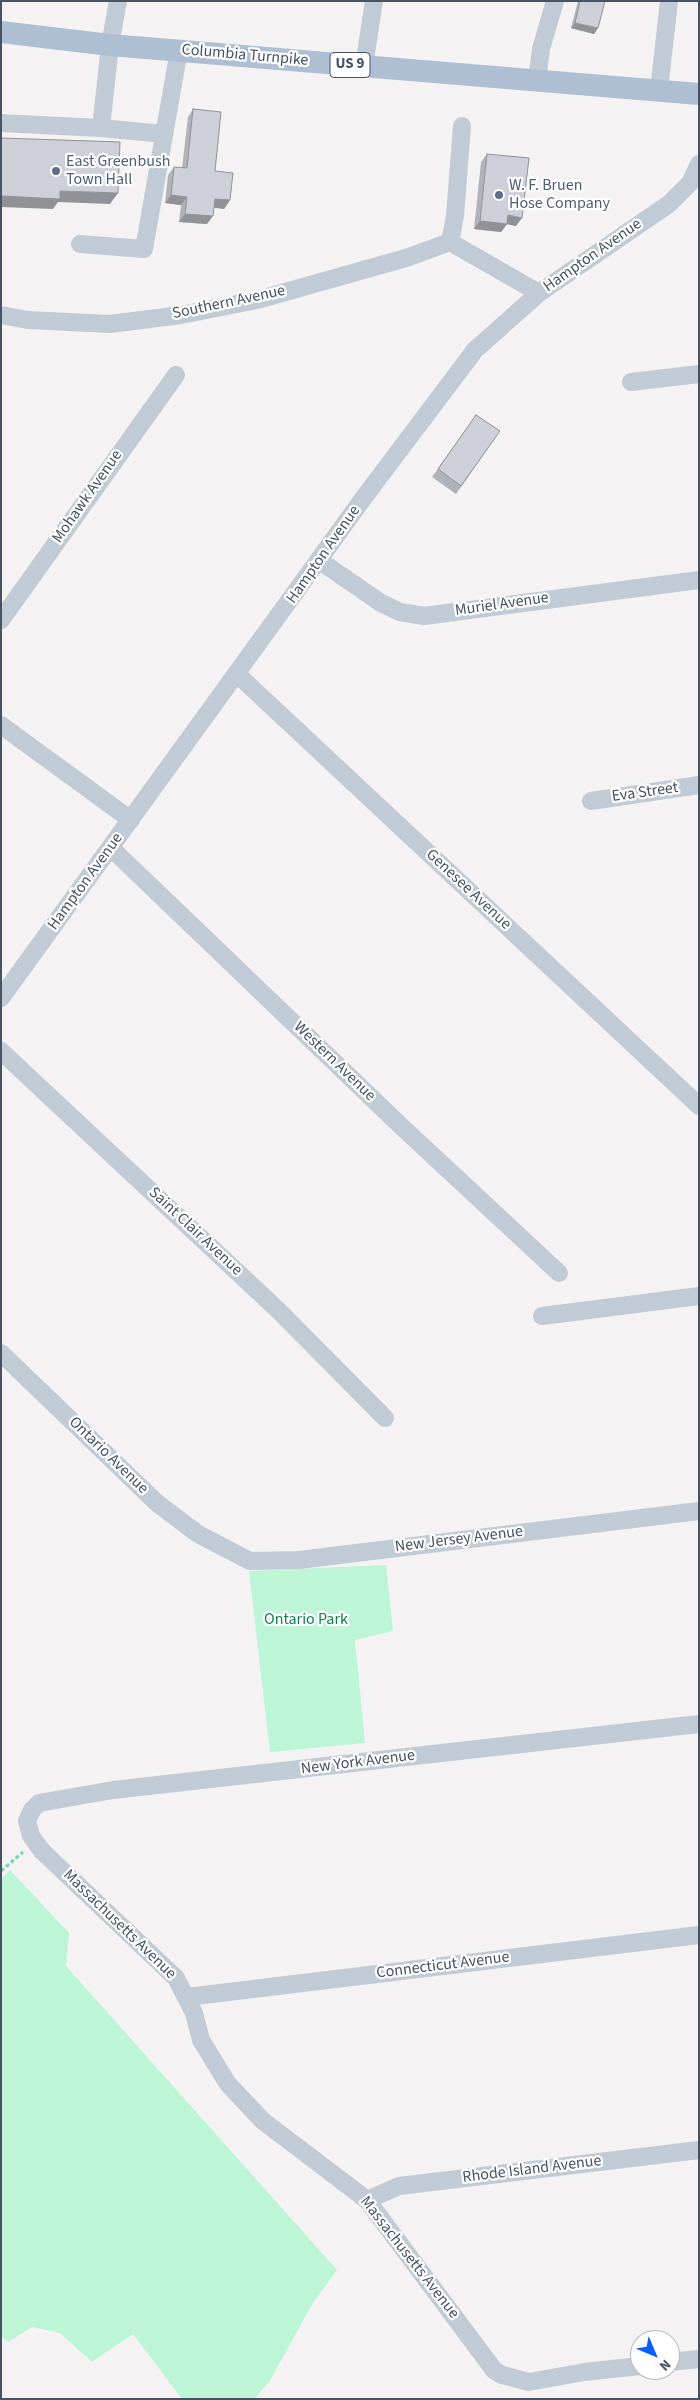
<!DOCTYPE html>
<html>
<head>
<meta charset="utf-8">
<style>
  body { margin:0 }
  #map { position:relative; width:700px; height:2400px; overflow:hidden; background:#f4f2f2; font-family:"Source Sans 3",sans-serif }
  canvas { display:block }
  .frame { position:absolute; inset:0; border:2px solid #475362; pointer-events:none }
  .north { position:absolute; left:630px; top:2330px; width:50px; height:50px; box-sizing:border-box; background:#fff; border:1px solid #b5bac0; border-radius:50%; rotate:135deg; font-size:14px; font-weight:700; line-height:20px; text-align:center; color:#475362 }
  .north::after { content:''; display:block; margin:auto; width:18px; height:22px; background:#065ffa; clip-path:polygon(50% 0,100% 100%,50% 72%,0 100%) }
</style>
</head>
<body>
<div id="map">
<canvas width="700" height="2400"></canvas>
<div class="frame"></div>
<div class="north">N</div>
</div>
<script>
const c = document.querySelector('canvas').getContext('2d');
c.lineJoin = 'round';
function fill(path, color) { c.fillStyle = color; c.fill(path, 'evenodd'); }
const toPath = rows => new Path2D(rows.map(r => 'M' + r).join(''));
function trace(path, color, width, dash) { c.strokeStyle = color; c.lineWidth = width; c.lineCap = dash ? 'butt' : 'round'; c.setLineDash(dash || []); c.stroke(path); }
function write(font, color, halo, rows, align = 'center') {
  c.font = font + ' "Source Sans 3",sans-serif'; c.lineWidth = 4.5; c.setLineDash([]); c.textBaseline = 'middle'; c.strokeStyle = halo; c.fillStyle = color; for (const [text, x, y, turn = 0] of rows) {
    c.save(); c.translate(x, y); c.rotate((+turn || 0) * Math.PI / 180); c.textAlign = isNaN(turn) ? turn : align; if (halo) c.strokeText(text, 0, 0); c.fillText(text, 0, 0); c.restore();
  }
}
const green = toPath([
  [386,1565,393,1631,355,1640,365,1743,270,1752,249,1571],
  [10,1870,69,1933,66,1966,337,2270,314,2301,269,2382,254,2399,182,2399,133,2334,92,2362,60,2333,32,2327,8,2342,1,2336,1,1879]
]);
const path = toPath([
  [1,1871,23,1852]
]);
const minor = toPath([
  [364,66,374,1],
  [537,80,541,49,555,1],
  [659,90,669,1],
  [1,123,101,128,110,45,118,1],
  [101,128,164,134],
  [450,242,455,216,462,126],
  [80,244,144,249,179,50],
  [1,315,28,320,110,324,181,315,257,300,406,258,450,242,539,293],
  [631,382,699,374],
  [320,561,381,603,400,612,424,616,699,580],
  [1,620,176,375],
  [238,675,699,1106],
  [1,725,131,820],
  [591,801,699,785],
  [111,848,402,1127,559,1273],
  [1,998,365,496,475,350,539,293,669,204,690,183,699,164],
  [1,1051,279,1311,385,1418],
  [542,1316,699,1296],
  [1,1353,157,1503,198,1534,250,1561,299,1560,699,1511],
  [187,1997,699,1935],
  [367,2200,399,2186,699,2150],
  [670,2362,699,2359],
  [640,2366,584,2372,529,2382,502,2375,494,2370,367,2200,263,2121,228,2084,201,2040,194,2013,176,1978,42,1851,31,1836,27,1821,32,1810,39,1803,113,1790,699,1724]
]);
const major = toPath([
  [1,32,110,45,699,94]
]);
const wall = toPath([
  [578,1,605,1,598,28,594,34,571,28],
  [193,109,215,171,230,200,224,209,214,207,207,224,179,222,181,205,165,203,168,175,174,167,182,168,188,117],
  [487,154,516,226,507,224,501,232,474,229,481,162],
  [476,415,500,431,456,494,432,477]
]);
const shadedWall = toPath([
  [575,23,598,28,594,34,571,28],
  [60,191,118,193,110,204,58,202,53,209,1,207,1,196],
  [171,195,187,197,181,205,165,203],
  [215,199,230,200,224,209,209,207],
  [185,214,213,216,207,224,179,222],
  [508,215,522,218,516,226,502,223],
  [480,221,507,224,501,232,474,229]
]);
const building = toPath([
  [580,1,605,1,598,28,575,23,580,1],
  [193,109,221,112,215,171,233,173,230,200,215,199,213,216,185,214,187,197,171,195,174,167,187,168,193,109],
  [1,138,120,142,118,193,60,191,60,199,1,196,1,138],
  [487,154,529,158,522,218,508,215,507,224,480,221,487,154],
  [476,415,500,431,461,486,438,469,476,415]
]);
const markers = [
  [56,171,5,"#5c6f8a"],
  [499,195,5,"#5c6f8a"]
];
const shields = [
  [350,65,40]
];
const shieldNames = [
  ["US 9",350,65]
];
const streetNames = [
  ["Columbia Turnpike",245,56,5],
  ["Hampton Avenue",593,256,-35],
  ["Southern Avenue",229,303,-12],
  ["Mohawk Avenue",88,497,-55],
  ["Hampton Avenue",324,555,-55],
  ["Muriel Avenue",502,605,-8],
  ["Eva Street",645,793,-8],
  ["Hampton Avenue",86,882,-54],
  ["Genesee Avenue",468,890,43],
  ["Western Avenue",334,1062,44],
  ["Saint Clair Avenue",195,1232,43],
  ["Ontario Avenue",108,1456,44],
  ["New Jersey Avenue",459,1540,-7],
  ["New York Avenue",358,1763,-7],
  ["Massachusetts Avenue",119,1925,44],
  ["Connecticut Avenue",443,1966,-7],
  ["Rhode Island Avenue",532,2170,-7],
  ["Massachusetts Avenue",409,2258,52]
];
const serviceNames = [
  ["East Greenbush",66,162],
  ["Town Hall",66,180],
  ["W. F. Bruen",509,186],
  ["Hose Company",509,204]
];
const parkNames = [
  ["Ontario Park",306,1620]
];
fill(green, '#bdf5d7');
trace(path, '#71d7ac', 3, [4, 2.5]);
trace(minor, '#c1cbd5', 18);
trace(major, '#afbfd3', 22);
fill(wall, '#b0b3ba');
fill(shadedWall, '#909297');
fill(building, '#cdd0d8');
trace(building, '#909297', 1);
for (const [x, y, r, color] of markers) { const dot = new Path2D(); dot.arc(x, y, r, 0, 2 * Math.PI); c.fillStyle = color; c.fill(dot); trace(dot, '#fff', 2); }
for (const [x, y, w] of shields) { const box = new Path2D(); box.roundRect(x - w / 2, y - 12.5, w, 25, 4); c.fillStyle = '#fff'; c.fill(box); trace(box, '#475362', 1); }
write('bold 15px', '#475362', null, shieldNames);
write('16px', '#475362', '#fff', streetNames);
write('16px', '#4e5e75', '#fff', serviceNames, 'left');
write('16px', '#0d8250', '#fff', parkNames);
</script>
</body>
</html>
